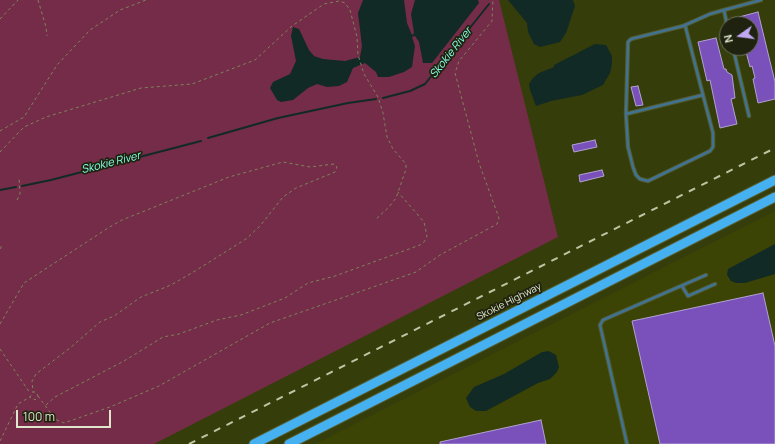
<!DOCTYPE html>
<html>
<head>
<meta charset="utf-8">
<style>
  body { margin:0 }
  #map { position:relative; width:775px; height:444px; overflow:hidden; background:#353d0a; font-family:Manrope,sans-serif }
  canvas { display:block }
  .north { position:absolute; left:719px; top:16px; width:40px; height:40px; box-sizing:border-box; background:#1e220e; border:1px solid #6b705a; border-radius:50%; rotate:256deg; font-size:11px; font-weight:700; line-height:16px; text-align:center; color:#dfe6cb }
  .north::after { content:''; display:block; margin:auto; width:14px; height:18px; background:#c0a8f3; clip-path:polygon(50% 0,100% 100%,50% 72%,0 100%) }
  .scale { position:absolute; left:16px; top:410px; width:95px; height:18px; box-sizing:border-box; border:2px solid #dfe6cb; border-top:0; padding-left:5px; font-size:12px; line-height:14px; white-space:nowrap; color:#dfe6cb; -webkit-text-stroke:3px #1e220e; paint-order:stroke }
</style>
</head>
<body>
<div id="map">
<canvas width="775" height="444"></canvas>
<div class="north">N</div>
<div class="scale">100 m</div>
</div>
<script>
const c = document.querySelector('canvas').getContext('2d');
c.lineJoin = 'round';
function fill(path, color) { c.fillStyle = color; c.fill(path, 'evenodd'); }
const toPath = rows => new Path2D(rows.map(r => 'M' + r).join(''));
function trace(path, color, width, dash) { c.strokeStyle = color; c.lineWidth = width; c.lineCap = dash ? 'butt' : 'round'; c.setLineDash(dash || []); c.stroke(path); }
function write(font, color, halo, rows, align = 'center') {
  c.font = font + ' Manrope,sans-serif'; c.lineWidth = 3.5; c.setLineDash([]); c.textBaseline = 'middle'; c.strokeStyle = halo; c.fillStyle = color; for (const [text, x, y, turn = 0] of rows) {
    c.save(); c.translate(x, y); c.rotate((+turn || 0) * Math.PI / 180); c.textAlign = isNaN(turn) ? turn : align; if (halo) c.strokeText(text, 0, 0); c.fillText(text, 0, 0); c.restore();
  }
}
const built = toPath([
  [775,211,775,444,315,444]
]);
const green = toPath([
  [0,0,499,0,558,237,154,444,0,444]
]);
const water = toPath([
  [363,0,404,0,407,23,412,35,414,33,411,14,415,0,478,0,479,3,432,63,423,63,419,42,415,36,412,37,415,46,412,67,404,72,389,77,378,77,376,72,365,63,353,68,347,82,339,86,327,87,317,84,308,88,293,100,281,102,277,100,270,88,273,82,290,74,296,61,291,36,293,27,299,29,309,50,314,56,323,59,345,61,360,57,362,46,358,13],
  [508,0,573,0,575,6,566,33,560,42,540,47,534,44,528,32,527,23],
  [595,44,606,45,612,56,612,64,610,73,603,85,582,95,551,101,536,106,530,90,529,84,533,78,539,73,554,67,554,65],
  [775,244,775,274,745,283,736,283,731,281,727,275,728,269],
  [549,351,556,355,559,367,557,372,550,379,538,383,486,411,476,411,470,407,466,398,474,387,504,374,542,352]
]);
const stream = toPath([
  [383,98,410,91,425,84,489,4],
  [208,138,278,118,348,103,376,99],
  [22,186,51,180,201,141],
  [0,190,16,187]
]);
const building = toPath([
  [758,12,775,82,775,99,758,103,753,79,755,78,752,66,750,67,745,48,751,48,751,24,741,24,739,17,758,12],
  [716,38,724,69,726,69,727,72,732,75,735,98,731,99,737,124,720,128,710,80,707,81,698,42,716,38],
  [638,86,643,105,636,106,631,87,638,86],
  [595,140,597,147,574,152,572,145,595,140],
  [602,170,604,176,580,182,579,175,602,170],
  [763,293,775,346,775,444,660,444,632,321,763,293],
  [541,420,546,444,440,444,440,442,541,420]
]);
const path = toPath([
  [38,0,46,27,47,36],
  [0,19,18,0],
  [0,131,24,117,57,65,90,30,120,10,146,0],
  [0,152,24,127,46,117,141,88,192,84,255,60,292,26,324,4,339,1,345,3,350,10,357,37,358,55,364,74,378,97,383,113,387,137,393,149,406,164,406,169,396,198,389,207,375,220],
  [17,200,20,194,19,177],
  [0,249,2,245],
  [0,324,24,283,108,228,122,220,229,177,283,162,310,167,334,164,337,167,335,172,296,188,283,197,260,226,246,239,195,271,171,285,141,297,114,316,100,322,70,348,36,374,32,381,33,392],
  [0,349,30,393],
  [38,396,55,419,64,423,110,407,159,386,270,323,416,272,440,255,497,224,499,218,479,163,455,73,459,61,492,21,493,0],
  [46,405,55,397,124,361,163,337,179,334,217,320,241,315,285,298,308,283,335,276,420,245,424,242,427,236,424,222,398,192],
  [0,441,18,404,30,397,33,392,36,392,38,396,35,400,30,397]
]);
const service = toPath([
  [685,25,703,95,626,114,628,42,631,39,683,26,710,14,724,10],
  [727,25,724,10,761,0],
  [733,48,749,116],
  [626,114,628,147,633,167,636,175,640,179,648,181,710,151,713,147,713,133,703,95],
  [682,286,688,296,715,284],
  [627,444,600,325,603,320,706,275]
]);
const trunk = toPath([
  [254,444,775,180],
  [289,444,775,197]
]);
const rail = toPath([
  [189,444,775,148]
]);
const streetNames = [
  ["Skokie Highway",509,302,-27]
];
const waterNames = [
  ["Skokie River",451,53,-52],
  ["Skokie River",111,163,-14]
];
fill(built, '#3b4405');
fill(green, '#752c48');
fill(water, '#122a25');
trace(stream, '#122a25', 2);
fill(building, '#7a51bb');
trace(building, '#b1a2d3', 1);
trace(service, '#545b2d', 4.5);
trace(trunk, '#545b2d', 11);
trace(path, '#7d845b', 1, [3, 3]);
trace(service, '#417291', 2.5);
trace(trunk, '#46b1f0', 9);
trace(rail, '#bec5a5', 2, [7, 7]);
write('10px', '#dfe6cb', '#1e220e', streetNames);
write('italic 11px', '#86fde5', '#1e220e', waterNames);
</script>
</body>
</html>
